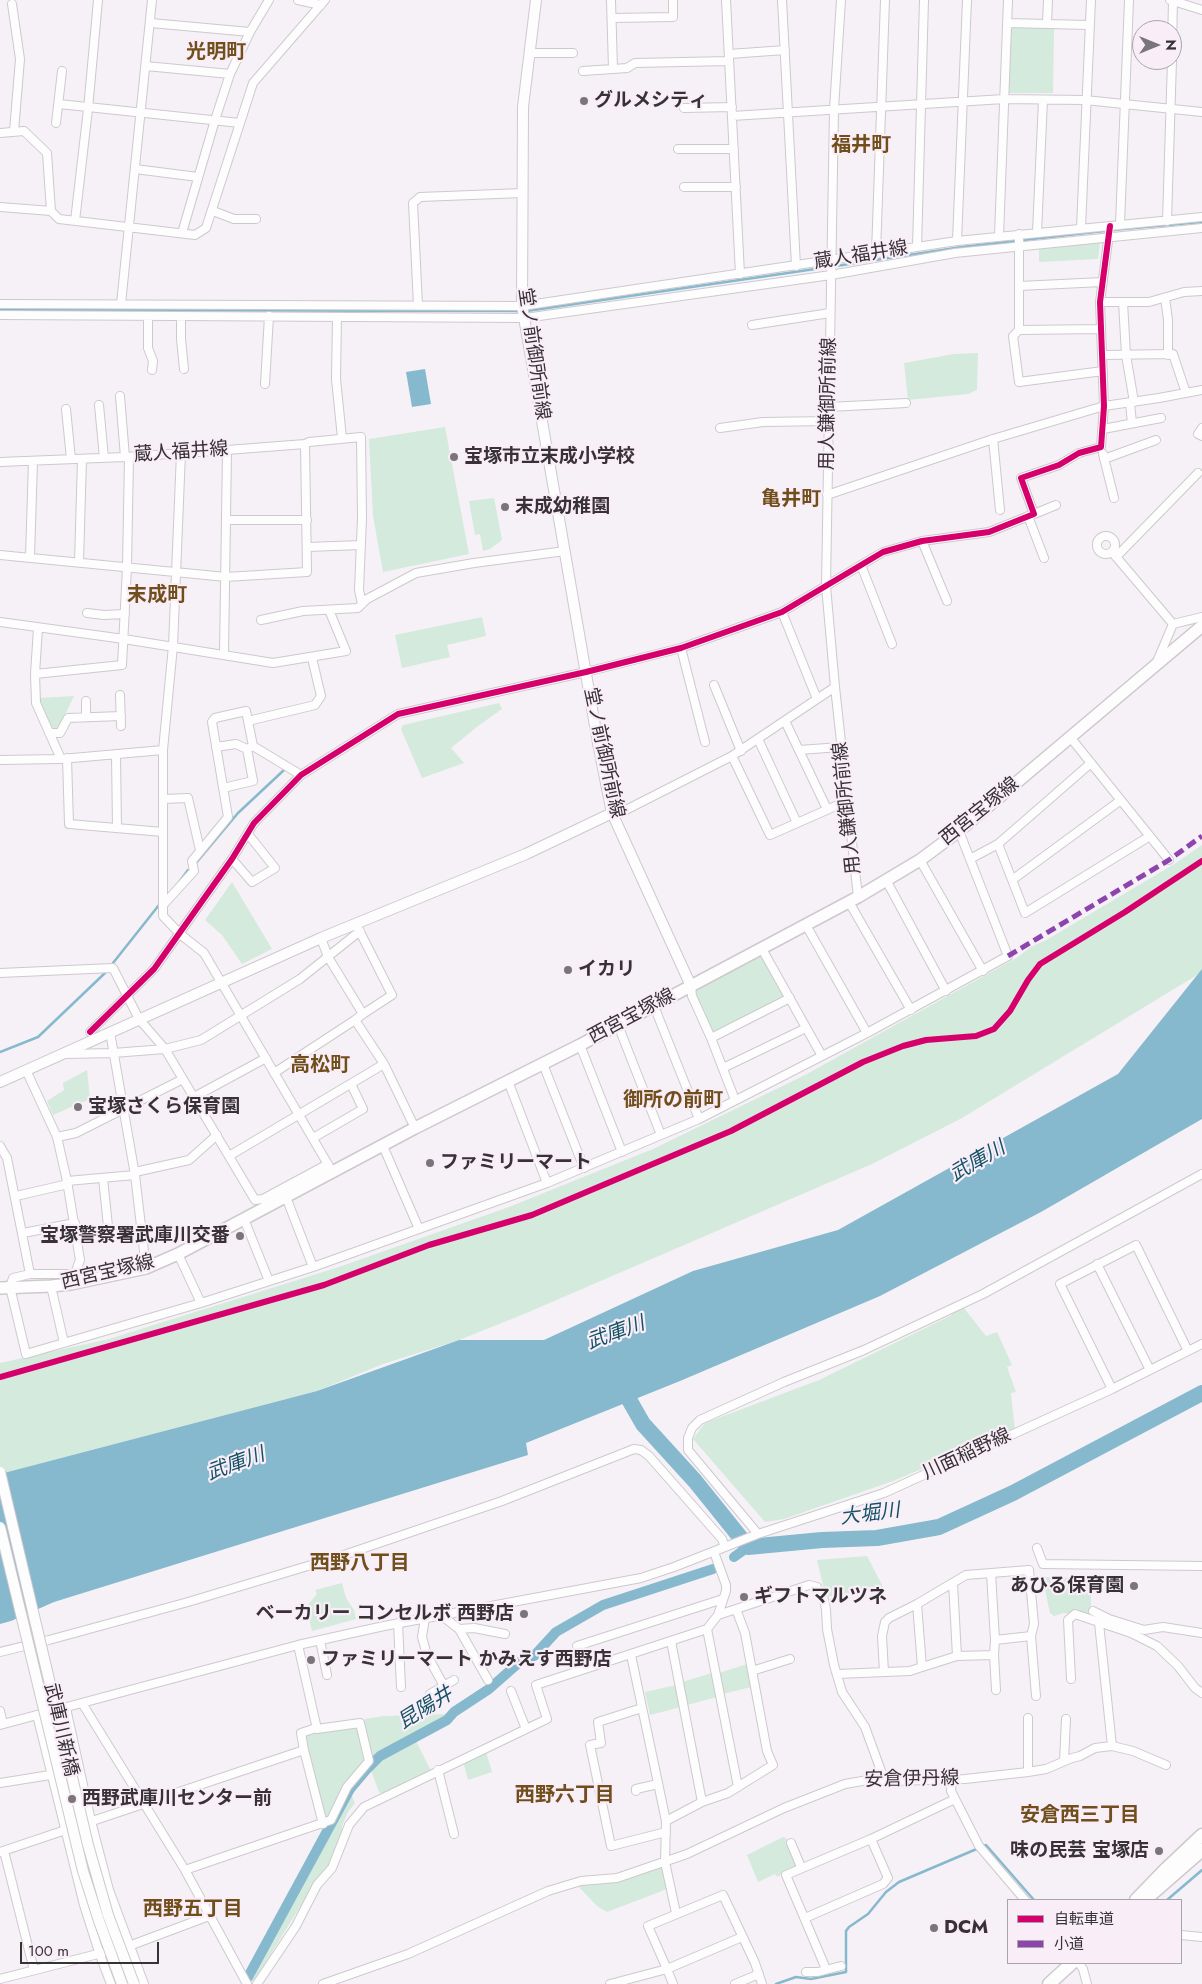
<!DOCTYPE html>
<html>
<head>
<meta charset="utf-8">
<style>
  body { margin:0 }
  #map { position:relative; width:1202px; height:1984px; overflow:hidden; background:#f6f1f6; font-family:Jost,"Noto Sans JP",sans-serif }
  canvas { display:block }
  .legend { position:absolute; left:1007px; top:1899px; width:175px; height:65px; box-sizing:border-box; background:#f9eef8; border:1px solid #aba3aa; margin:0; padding:6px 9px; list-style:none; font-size:15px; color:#363236 }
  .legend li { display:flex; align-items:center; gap:10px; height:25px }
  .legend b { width:25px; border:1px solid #aba3aa }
  .north { position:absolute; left:1132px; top:20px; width:50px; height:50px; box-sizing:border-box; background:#f9eef8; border:1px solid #aba3aa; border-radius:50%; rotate:90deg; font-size:14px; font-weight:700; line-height:20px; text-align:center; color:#363236 }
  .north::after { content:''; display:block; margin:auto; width:18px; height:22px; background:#797579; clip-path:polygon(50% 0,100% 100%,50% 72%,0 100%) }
  .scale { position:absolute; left:20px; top:1942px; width:139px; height:22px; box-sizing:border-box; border:2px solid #363236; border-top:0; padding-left:6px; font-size:15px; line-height:18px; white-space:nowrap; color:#363236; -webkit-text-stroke:4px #f9eef8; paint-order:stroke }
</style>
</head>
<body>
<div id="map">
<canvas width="1202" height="1984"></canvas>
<ul class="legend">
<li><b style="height:6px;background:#d6006c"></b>自転車道</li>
<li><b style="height:6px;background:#8e44ad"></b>小道</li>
</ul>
<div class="north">N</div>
<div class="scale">100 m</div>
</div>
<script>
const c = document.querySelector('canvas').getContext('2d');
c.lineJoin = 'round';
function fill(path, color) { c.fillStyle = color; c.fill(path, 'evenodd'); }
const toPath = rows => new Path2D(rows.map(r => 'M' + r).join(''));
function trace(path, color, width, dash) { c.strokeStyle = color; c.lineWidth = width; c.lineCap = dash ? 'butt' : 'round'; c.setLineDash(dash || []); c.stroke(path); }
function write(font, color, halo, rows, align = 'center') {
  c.font = font + ' Jost,"Noto Sans JP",sans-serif'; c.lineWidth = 4.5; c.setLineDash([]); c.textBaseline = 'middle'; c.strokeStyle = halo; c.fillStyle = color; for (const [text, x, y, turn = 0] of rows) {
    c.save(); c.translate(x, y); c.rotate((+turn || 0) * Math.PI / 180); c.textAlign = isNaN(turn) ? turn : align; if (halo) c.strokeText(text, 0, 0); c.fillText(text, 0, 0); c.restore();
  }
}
const green = toPath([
  [1010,27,1054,28,1053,93,1009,93],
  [1100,242,1098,259,1039,262,1039,247],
  [978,353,977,390,968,394,908,400,904,363,954,354],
  [445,427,469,554,383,572,373,516,369,439],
  [494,498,502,540,490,549,483,551,480,534,475,535,469,501],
  [482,617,486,636,447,645,450,657,402,668,395,635],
  [74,696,58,730,51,730,39,698],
  [499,703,502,709,478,726,451,748,464,763,422,778,401,729,403,725],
  [1202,845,1202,972,962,1118,872,1164,524,1314,459,1340,383,1364,317,1391,0,1474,0,1363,109,1339,339,1267,509,1207,653,1149,805,1075,1018,957,1029,948,1048,939,1176,863],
  [232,882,272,949,242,964,222,935,205,920],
  [762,956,784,997,712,1032,695,991],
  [87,1070,90,1099,53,1115,47,1101,64,1090,63,1083],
  [963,1307,986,1336,997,1332,1012,1365,1007,1367,1016,1392,1011,1393,1015,1430,893,1481,784,1519,765,1522,693,1439,705,1423,819,1380,952,1315,951,1313],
  [867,1556,883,1587,826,1597,817,1560],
  [1045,1577,1085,1578,1091,1587,1091,1614,1089,1615,1063,1613,1054,1616,1050,1613,1043,1580],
  [342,1583,346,1598,354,1610,356,1619,312,1631,306,1607,317,1594,315,1590],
  [747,1664,751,1687,723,1694,719,1673],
  [712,1673,717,1697,687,1705,682,1682],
  [676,1685,681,1707,650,1715,645,1692],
  [452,1714,447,1719,381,1754,372,1762,363,1725,365,1719,384,1716],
  [356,1727,359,1729,367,1759,330,1819,325,1819,305,1737,311,1731,327,1729,328,1732],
  [415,1739,431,1771,384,1794,379,1792,370,1768,381,1757],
  [486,1752,492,1772,468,1780,463,1761],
  [350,1792,355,1803,348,1812,342,1826,343,1836,332,1865,316,1881,254,1981,249,1981,247,1976,266,1938,347,1793],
  [783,1837,786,1838,797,1863,796,1866,777,1877,775,1874,758,1882,747,1855],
  [660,1867,663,1869,667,1889,607,1912,597,1906,579,1887,580,1885,623,1881]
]);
const water = toPath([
  [425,369,431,404,412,407,406,372],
  [1202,969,1202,1119,1041,1212,880,1296,680,1381,526,1443,528,1455,54,1602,11,1621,0,1624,0,1474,317,1391,459,1340,544,1340,693,1271,838,1230,1118,1074]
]);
const stream = toPath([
  [1112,230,1202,222],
  [836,266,962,247,1104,231],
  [0,310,521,311],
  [527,311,822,268],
  [196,863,238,813,284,770],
  [177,885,188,870],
  [113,963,159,905],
  [0,1052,38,1037,105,973],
  [1167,1900,1202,1870],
  [776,1984,796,1977,811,1979,846,1972,846,1931,849,1927,868,1914,886,1892,899,1882,986,1845,1034,1900]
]);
const canal = toPath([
  [734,1557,748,1547],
  [248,1977,350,1789,366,1770,380,1756,447,1720,454,1712,489,1689,522,1660,534,1656,556,1632,603,1605,713,1569]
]);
const river = toPath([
  [619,1382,643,1424,695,1481,748,1547,822,1540,877,1538,939,1527,1013,1493,1202,1393]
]);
const minor = toPath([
  [298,0,321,5],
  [611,0,613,69,627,68,635,63,729,61],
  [726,0,740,274],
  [782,0,796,266],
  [841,0,834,109,826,586,835,687,858,897],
  [1170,0,1202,10],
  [12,4,20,59,14,131],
  [612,18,673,17,673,0],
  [151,23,250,32],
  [1007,23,1089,25],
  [1047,24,1048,0],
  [1172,48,1173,0],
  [529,53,573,53],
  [729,54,785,50],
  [146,66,230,74],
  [583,71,613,69],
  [59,104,240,123],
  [684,108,732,107],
  [732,116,1004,99,1085,100,1202,112],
  [56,123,62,71],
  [0,133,24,131,47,153,51,211,59,219,195,235,206,228,253,83,325,0],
  [678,149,734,149],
  [135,169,198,177],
  [684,187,736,187],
  [0,207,51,211],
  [213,211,234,219,256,219],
  [75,221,88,109,98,0],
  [1167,221,1172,60],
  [1120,224,1129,0],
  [1081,228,1091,0],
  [1037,232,1043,100],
  [182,233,215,120,230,74,250,32,269,0],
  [1019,234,1019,330,1013,336,1019,382,1103,371],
  [999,236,1008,0],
  [957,241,967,0],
  [917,247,924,0],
  [876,253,885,0],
  [1019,286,1103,282],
  [1165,298,1168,320,1168,355],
  [1100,302,1149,302,1184,292,1202,291],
  [1123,302,1126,355,1134,402],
  [0,304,522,306,957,241,1202,217],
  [121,304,152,0],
  [418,305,413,203,420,197,523,193],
  [0,315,525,318,831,275,955,253,1202,228],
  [148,316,148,348,153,361,152,370],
  [181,316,181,339,184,369],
  [337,317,336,379,342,438],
  [752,325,830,313],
  [1019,330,1101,329],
  [1102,355,1173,354,1186,393],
  [265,384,269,316],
  [120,396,125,457],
  [1130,403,1132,423],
  [99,405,104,458],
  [829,407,906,403],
  [66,409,71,459],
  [720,428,763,422,828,421],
  [1202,428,1198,434,1202,436],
  [1103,429,1161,418],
  [993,439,1000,510],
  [181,453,173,646,163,750,163,916,180,934,204,953,333,1173],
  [1103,454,1114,498],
  [1104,459,1156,440],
  [0,462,125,457,227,450,305,444,309,442,361,437,362,518,359,590,362,604],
  [827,495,993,439,1104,406,1159,398,1202,390],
  [1034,514,1056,505],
  [1028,516,1044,558],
  [226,520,307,520],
  '1097 545a9 9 0 1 1 18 0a9 9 0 1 1-18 0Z',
  [922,541,947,601],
  [307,547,361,545],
  [1112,552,1173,624],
  [0,555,226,577,307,572,305,444],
  [30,557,33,461],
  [1116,557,1198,473],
  [79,562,82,459],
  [861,565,892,644],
  [782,612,817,699],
  [87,613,104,615,125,614],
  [261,620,303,611,358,608,367,599,416,573,474,563,565,551],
  [0,622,124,639,273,663,346,651,329,610],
  [38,628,35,674,36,703,61,759,163,750],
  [681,648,705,742],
  [224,654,227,450],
  [1156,664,1173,624,1202,617],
  [35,674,122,665,127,567,129,457],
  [714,685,741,751],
  [120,695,121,726],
  [86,701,86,717],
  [248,721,315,705,321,696,312,658],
  [785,721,827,809],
  [49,733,60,733,68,718,121,716],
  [1070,737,1169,860],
  [758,739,797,823],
  [216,747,236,744,247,749],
  [799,750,841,747],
  [116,754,117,828],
  [732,756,770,835,847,801],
  [67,758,69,824,163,832],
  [0,760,61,759],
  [223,788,253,781,247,749,253,746],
  [163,799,188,798,200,850],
  [614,816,732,756,835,687],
  [998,844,1025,913,1150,836],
  [232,859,252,882,275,868,248,834],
  [970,859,998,844,1091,763],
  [920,860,983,971],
  [886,880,946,991],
  [1012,880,1121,800],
  [849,902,911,1010],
  [164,904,194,871,192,861,228,817,212,722,215,718,246,711,253,746,301,775],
  [806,925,867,1033],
  [358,928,392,995,363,1014],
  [321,938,328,957,363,1014,355,1020,384,1064,415,1128],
  [762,949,822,1056],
  [0,973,113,968,139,1019,165,1049,255,1200,263,1199,328,1164],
  [691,986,692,996,711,1038,735,1100],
  [654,1006,699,1119],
  [618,1025,661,1135],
  [90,1032,154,969,232,859,254,823,301,775,398,714,586,672,681,648,782,612,883,552,922,541,989,532,1034,514,1021,478,1059,465,1079,453,1101,447,1104,406,1100,302,1110,226],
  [110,1032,135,1175,146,1268],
  [711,1038,790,998],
  [580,1045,622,1152],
  [65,1054,113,1053,165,1049,201,1040,300,979,360,931],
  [543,1064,584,1168],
  [723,1068,806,1028],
  [26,1070,57,1137,67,1181,80,1260,71,1284],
  [274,1073,355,1020],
  [508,1081,547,1183],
  [194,1097,266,1058],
  [57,1137,76,1133,183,1079],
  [313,1138,363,1109,351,1084],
  [0,1146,7,1158,30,1274,13,1278,10,1287,26,1354,201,1303,313,1267,547,1183,699,1119,867,1033,1008,956,959,831],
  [383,1146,419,1229],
  [229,1156,384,1064],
  [135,1172,189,1160,217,1135],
  [67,1181,135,1175],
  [16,1196,68,1184],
  [286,1197,313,1267],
  [244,1219,269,1281],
  [23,1233,75,1223],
  [77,1238,109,1236,103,1178],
  [178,1254,201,1303],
  [1097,1264,1150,1370],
  [30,1274,75,1274],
  [51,1286,64,1343],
  [1112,1389,1060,1284,1136,1245,1188,1351],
  [758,1534,688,1450,688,1438,692,1428,700,1420,784,1382,864,1350,983,1294,1202,1174],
  [1037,1548,1043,1564,1202,1566],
  [991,1573,995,1640,994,1655,996,1690],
  [953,1583,957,1656],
  [1093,1611,1109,1619,1144,1630,1163,1627,1202,1633],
  [441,1615,459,1629,488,1680],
  [718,1615,809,1585,817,1587,823,1596,826,1609,827,1629,834,1665,842,1692,865,1727,884,1779],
  [425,1618,422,1637,427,1655,444,1686],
  [398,1623,401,1687],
  [1099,1623,1112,1746],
  [459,1629,474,1628,505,1634],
  [707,1629,738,1787],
  [1031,1636,1036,1696],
  [320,1640,327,1675],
  [671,1641,702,1802],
  [0,1652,49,1640,188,1602,341,1556,502,1501,634,1449,641,1450,649,1456,722,1539,725,1547],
  [631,1655,666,1821,665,1862,676,1913],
  [922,1667,957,1656,994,1655],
  [584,1669,577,1646,723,1599],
  [752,1671,790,1659],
  [884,1672,882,1636,885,1622,889,1618,917,1604],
  [837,1674,910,1671,922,1667,917,1604,966,1575,1029,1570,1034,1624,1031,1636,995,1640],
  [1071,1679,1068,1620,1075,1614,1131,1633,1157,1646,1178,1666,1195,1688,1202,1693],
  [511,1691,526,1729],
  [430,1694,454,1680],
  [82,1703,185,1870,247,1984],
  [66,1708,91,1821,109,1890,144,1984],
  [642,1708,598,1722,601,1743,590,1745,611,1846,666,1832],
  [0,1711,3,1724],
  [37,1715,84,1905,100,1955,111,1984],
  [1028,1718,1028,1772],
  [0,1725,298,1645,384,1626,641,1578,674,1567,758,1534,884,1493,1112,1389,1202,1344],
  [304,1750,301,1733,316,1728],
  [1064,1761,1066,1719],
  [438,1770,454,1834],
  [952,1780,951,1791,979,1846,1025,1900],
  [0,1783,50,1775],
  [636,1791,636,1789,658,1784],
  [666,1821,702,1802,728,1793,773,1765,767,1751,745,1633,736,1609],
  [791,1843,801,1867],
  [4,1851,34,1970],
  [0,1852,304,1750,323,1824],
  [185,1870,331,1820,347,1787,369,1761,360,1723,317,1729,298,1645],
  [805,1918,883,1884,888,1878,871,1839,955,1799],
  [1181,1935,1202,1937],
  [742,1937,667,1969,648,1926,723,1895,755,1963,762,1984],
  [1079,1963,1083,1969,1087,1984],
  [826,1969,786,1875,871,1839],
  [806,1972,818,1972,841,1966],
  [0,1979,129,1946,209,1916],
  [257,1984,296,1926,317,1885,332,1868,349,1825,364,1807,547,1719,536,1685,707,1629,718,1615,726,1591,726,1585,714,1552],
  [323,1984,408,1954,548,1891,581,1881,617,1878,687,1854,784,1808,845,1784,874,1779,893,1781,965,1779,1028,1772,1046,1769,1072,1758,1080,1756,1095,1748,1112,1746,1133,1751,1166,1765],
  [610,1984,667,1969,673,1984],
  [735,1984,759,1974]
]);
const tertiary = toPath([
  [536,0,523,107,522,306,598,743,612,813,691,986],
  [0,1082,321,938,526,854,612,813]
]);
const secondary = toPath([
  [0,1288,51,1286,71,1284,146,1268,178,1254,415,1128,580,1045,858,897,920,860,959,831,1202,626]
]);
const primary = toPath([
  [1147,1898,1202,1850],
  [1136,1900,1167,1868,1202,1835],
  [1049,1984,1072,1963]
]);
const tertiaryBridge = toPath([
  [0,1472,88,1845,108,1915,134,1984],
  [0,1527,83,1871,99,1921,122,1984]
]);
const quiet = toPath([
  [1008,956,1169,860,1202,836]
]);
const cycleway = toPath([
  [90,1032,154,969,232,859,254,823,301,775,398,714,586,672,681,648,782,612,883,552,922,541,989,532,1034,514,1021,478,1059,465,1079,453,1101,447,1104,406,1100,302,1110,226],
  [0,1377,324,1285,429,1245,532,1215,731,1131,863,1062,903,1046,926,1040,976,1036,994,1029,1010,1011,1028,980,1040,964,1125,912,1202,861]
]);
const markers = [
  [584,101,5,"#797579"],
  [454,457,5,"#797579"],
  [505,507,5,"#797579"],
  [568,970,5,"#797579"],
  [78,1107,5,"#797579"],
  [430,1163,5,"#797579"],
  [240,1236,5,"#797579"],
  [1134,1586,5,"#797579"],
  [744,1597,5,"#797579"],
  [524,1614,5,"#797579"],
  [311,1660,5,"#797579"],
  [72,1799,5,"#797579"],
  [1159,1851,5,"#797579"],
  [934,1928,5,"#797579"]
];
const poiNames = [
  ["グルメシティ",594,101],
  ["宝塚市立末成小学校",464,457],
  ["末成幼稚園",515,507],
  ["イカリ",578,970],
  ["宝塚さくら保育園",88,1107],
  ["ファミリーマート",440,1163],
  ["宝塚警察署武庫川交番",230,1236,"right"],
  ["あひる保育園",1124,1586,"right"],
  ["ギフトマルツネ",754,1597],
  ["ベーカリー コンセルボ 西野店",514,1614,"right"],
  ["ファミリーマート かみえす西野店",321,1660],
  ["西野武庫川センター前",82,1799],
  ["味の民芸 宝塚店",1149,1851,"right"],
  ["DCM",944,1928]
];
const streetNames = [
  ["蔵人福井線",861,256,-9],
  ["堂ノ前御所前線",533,354,82],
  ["用人鎌御所前線",829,404,-89],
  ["蔵人福井線",181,453,-4],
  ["堂ノ前御所前線",603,753,78],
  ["用人鎌御所前線",848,808,-96],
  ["西宮宝塚線",980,812,-39],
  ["西宮宝塚線",632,1017,-28],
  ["西宮宝塚線",108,1273,-13],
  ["川面稲野線",967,1455,-25],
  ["武庫川新橋",60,1730,77],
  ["安倉伊丹線",912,1780,-1]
];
const neighbourhoodNames = [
  ["光明町",216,53],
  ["福井町",861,146],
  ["亀井町",791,500],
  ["末成町",157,596],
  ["高松町",320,1066],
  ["御所の前町",673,1101],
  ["西野八丁目",360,1564],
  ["西野六丁目",565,1796],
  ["安倉西三丁目",1080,1816],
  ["西野五丁目",193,1910]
];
const waterNames = [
  ["武庫川",978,1162,-30],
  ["武庫川",616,1334,-20],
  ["武庫川",236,1465,-20],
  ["大堀川",870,1515,-7],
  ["昆陽井",426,1709,-32]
];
fill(green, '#d3eadd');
fill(water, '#86b9cd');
trace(stream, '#86b9cd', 2.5);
trace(canal, '#86b9cd', 10);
trace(river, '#86b9cd', 16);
trace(minor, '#cdc9cd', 10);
trace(tertiary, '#cdc9cd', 12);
trace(secondary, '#cdc9cd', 14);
trace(primary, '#cdc9cd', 15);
trace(minor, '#fefdfe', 8);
trace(tertiary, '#fefdfe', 10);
trace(secondary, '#fefdfe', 11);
trace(primary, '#fefdfe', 12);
trace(tertiaryBridge, '#cdc9cd', 12, []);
trace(tertiaryBridge, '#fefdfe', 10);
trace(quiet, '#8e44ad', 5, [10, 5]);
trace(cycleway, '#d6006c', 6);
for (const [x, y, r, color] of markers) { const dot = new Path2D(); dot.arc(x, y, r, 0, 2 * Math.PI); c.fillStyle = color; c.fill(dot); trace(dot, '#f9eef8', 2); }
write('bold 19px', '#363236', '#f9eef8', poiNames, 'left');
write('19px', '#363236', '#f9eef8', streetNames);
write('bold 20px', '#714f1d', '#f9eef8', neighbourhoodNames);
write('italic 20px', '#135265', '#f9eef8', waterNames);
</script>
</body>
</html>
